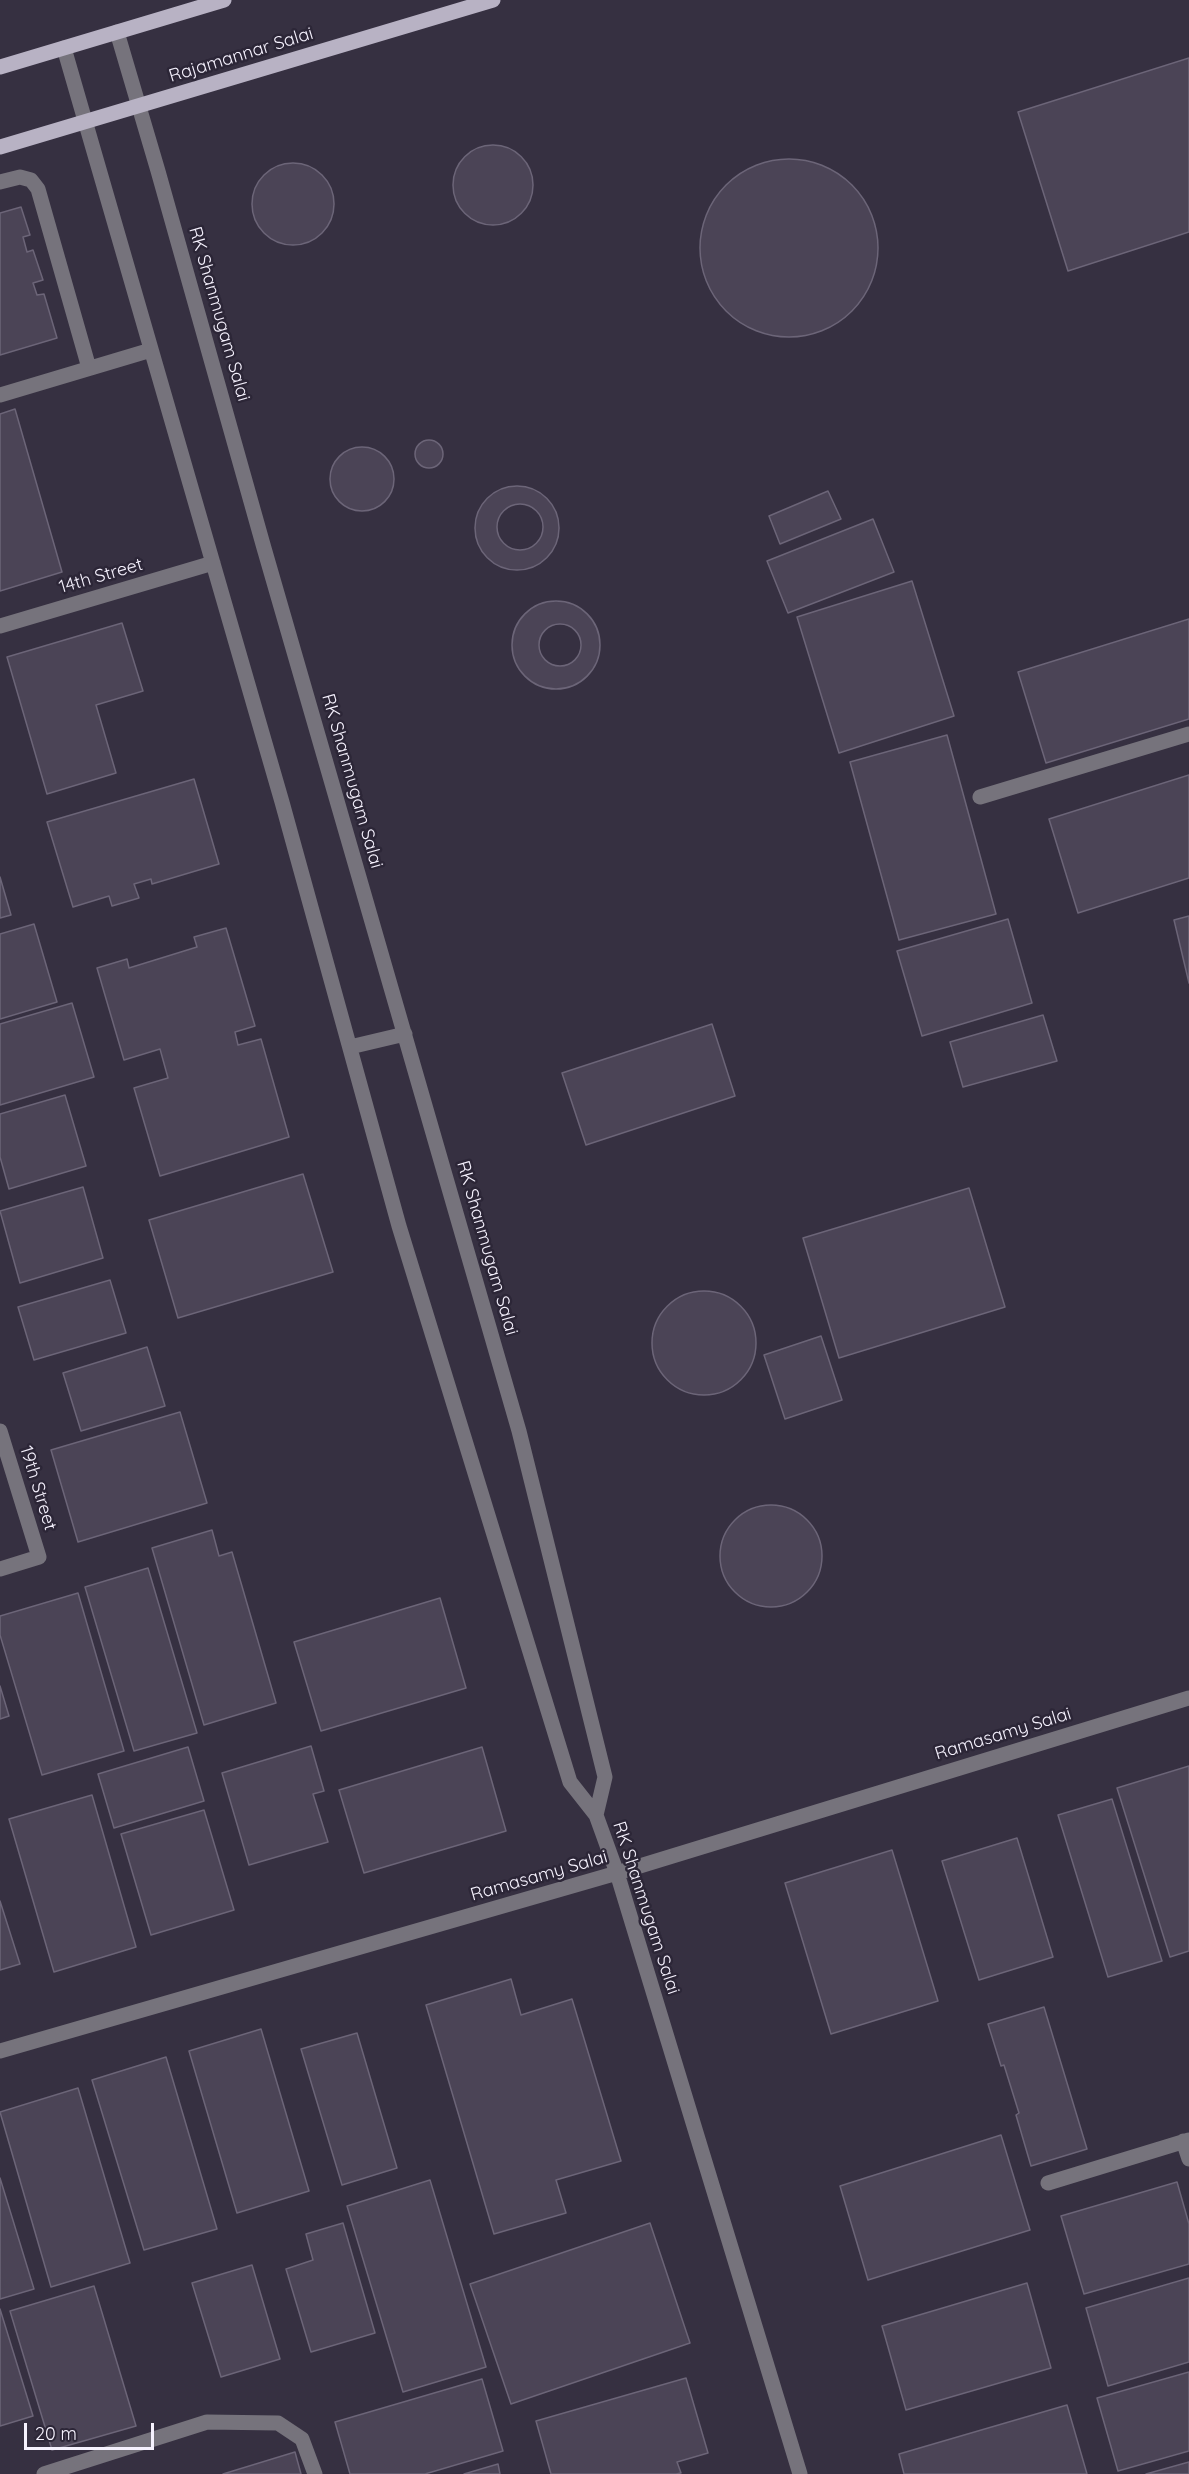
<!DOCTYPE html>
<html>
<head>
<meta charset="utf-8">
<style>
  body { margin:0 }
  #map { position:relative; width:1189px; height:2474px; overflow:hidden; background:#363041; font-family:Quicksand,sans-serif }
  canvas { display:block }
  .scale { position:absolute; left:24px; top:2423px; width:130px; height:27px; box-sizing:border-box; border:3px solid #f6f2fe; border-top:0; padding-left:8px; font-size:18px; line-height:21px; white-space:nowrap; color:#f6f2fe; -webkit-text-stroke:4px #2c2637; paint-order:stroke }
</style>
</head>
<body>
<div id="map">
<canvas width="1189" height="2474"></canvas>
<div class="scale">20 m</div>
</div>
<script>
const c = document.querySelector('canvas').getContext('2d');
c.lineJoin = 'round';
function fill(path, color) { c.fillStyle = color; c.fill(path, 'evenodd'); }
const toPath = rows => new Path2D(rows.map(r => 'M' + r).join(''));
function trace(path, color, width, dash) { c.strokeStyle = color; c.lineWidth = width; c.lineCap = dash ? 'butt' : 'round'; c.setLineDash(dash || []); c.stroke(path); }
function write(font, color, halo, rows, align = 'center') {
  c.font = font + ' Quicksand,sans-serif'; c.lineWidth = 5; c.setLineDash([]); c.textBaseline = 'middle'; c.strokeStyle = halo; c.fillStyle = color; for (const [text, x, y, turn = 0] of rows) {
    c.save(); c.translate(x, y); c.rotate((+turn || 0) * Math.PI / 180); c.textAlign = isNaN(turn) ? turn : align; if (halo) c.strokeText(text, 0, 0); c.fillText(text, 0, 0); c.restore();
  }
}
const building = toPath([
  [1189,58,1189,232,1068,271,1018,112,1189,58],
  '453 185a40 40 0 1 1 80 0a40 40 0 1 1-80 0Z',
  '700 248a89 89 0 1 1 178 0a89 89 0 1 1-178 0Z',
  '252 204a41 41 0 1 1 82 0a41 41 0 1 1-82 0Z',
  [21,207,30,235,23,237,27,252,33,250,43,280,33,283,37,295,44,294,57,338,0,355,0,213,21,207],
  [15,409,62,572,0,591,0,414,15,409],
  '415 454a14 14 0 1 1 28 0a14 14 0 1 1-28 0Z',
  '330 479a32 32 0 1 1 64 0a32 32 0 1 1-64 0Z',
  '475 528a42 42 0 1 1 84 0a42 42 0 1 1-84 0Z',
  [828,491,841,519,780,544,769,516,828,491],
  '497 527a23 23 0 1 1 46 0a23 23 0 1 1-46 0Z',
  [873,519,894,572,788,613,767,561,873,519],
  [912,581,954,716,839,753,797,617,912,581],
  '512 645a44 44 0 1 1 88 0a44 44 0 1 1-88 0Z',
  [1189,619,1189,719,1046,763,1018,672,1189,619],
  [122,623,143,691,96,705,116,773,47,794,7,657,122,623],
  '539 645a21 21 0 1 1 42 0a21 21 0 1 1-42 0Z',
  [947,735,996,914,899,940,850,762,947,735],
  [1189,775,1189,878,1078,913,1049,819,1189,775],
  [194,779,219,864,152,884,151,879,134,884,139,898,112,906,109,896,73,907,47,822,194,779],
  [0,877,11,915,0,918,0,877],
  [1189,916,1189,983,1174,920,1189,916],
  [1008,919,1032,1003,922,1036,897,951,1008,919],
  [34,924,57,1002,0,1019,0,934,34,924],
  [226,928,255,1026,235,1032,238,1045,261,1039,289,1137,160,1176,134,1088,168,1078,160,1049,124,1060,97,968,127,959,129,968,197,947,194,937,226,928],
  [72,1003,94,1077,0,1105,0,1024,72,1003],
  [1043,1015,1057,1061,963,1087,950,1042,1043,1015],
  [712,1024,735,1096,586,1145,562,1073,712,1024],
  [65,1095,86,1166,9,1189,0,1157,0,1114,65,1095],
  [303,1174,333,1272,178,1318,149,1220,303,1174],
  [83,1187,103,1258,20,1283,0,1211,83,1187],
  [969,1188,1005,1307,839,1358,803,1238,969,1188],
  [110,1280,126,1333,34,1360,18,1307,110,1280],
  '652 1343a52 52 0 1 1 104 0a52 52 0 1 1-104 0Z',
  [821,1336,842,1400,785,1419,764,1355,821,1336],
  [147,1347,165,1406,81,1431,63,1373,147,1347],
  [180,1412,207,1503,78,1542,51,1450,180,1412],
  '720 1556a51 51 0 1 1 102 0a51 51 0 1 1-102 0Z',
  [212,1530,219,1556,232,1552,276,1703,204,1725,152,1548,212,1530],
  [148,1568,197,1733,134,1751,85,1587,148,1568],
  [78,1593,124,1751,42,1775,0,1635,0,1616,78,1593],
  [440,1598,466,1688,321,1731,294,1642,440,1598],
  [0,1686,9,1716,0,1719,0,1686],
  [311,1746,324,1791,313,1794,328,1842,249,1865,222,1773,311,1746],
  [188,1747,204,1801,114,1828,98,1774,188,1747],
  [482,1747,506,1831,364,1873,339,1790,482,1747],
  [1189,1766,1189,1951,1170,1957,1117,1788,1189,1766],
  [92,1795,136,1947,54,1972,9,1819,92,1795],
  [1112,1799,1162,1961,1108,1977,1058,1815,1112,1799],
  [204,1810,234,1910,151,1935,121,1834,204,1810],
  [1017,1838,1053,1957,979,1980,942,1861,1017,1838],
  [892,1850,938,2001,831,2034,785,1883,892,1850],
  [0,1901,20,1964,0,1970,0,1901],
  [511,1979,521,2015,572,1999,621,2161,556,2180,566,2213,494,2234,426,2005,511,1979],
  [1044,2007,1087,2149,1031,2166,1016,2115,1019,2113,1004,2065,1001,2066,988,2024,1044,2007],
  [261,2029,309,2191,237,2213,189,2051,261,2029],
  [357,2033,397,2168,342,2185,301,2049,357,2033],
  [166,2057,217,2229,144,2250,92,2080,166,2057],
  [78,2088,130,2263,51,2287,0,2112,78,2088],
  [1001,2135,1030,2230,868,2280,840,2186,1001,2135],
  [0,2178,34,2289,0,2299,0,2178],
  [430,2180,486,2367,403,2392,347,2206,430,2180],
  [1177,2182,1189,2224,1189,2264,1084,2294,1061,2216,1177,2182],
  [343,2223,375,2333,311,2352,286,2269,313,2260,306,2234,343,2223],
  [650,2223,690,2343,511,2404,470,2284,650,2223],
  [252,2265,280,2359,221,2377,192,2283,252,2265],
  [1189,2278,1189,2362,1108,2386,1086,2308,1189,2278],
  [1027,2283,1051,2368,906,2410,882,2326,1027,2283],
  [94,2286,136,2426,52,2450,10,2311,94,2286],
  [0,2309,33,2416,0,2426,0,2309],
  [1189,2372,1189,2451,1118,2471,1097,2398,1189,2372],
  [686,2378,708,2453,677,2462,681,2473,676,2474,551,2474,536,2421,686,2378],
  [482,2379,503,2451,425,2474,350,2474,335,2422,482,2379],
  [1067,2405,1087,2474,904,2474,899,2454,1067,2405],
  [295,2452,301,2474,223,2474,295,2452],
  [1189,2462,1189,2474,1146,2474,1189,2462],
  [498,2464,500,2474,464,2474,498,2464]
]);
const minor = toPath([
  [117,32,158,171,264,548,519,1431,605,1777,596,1815,617,1873,800,2474],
  [64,48,282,802,399,1226,570,1782,596,1815],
  [0,182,20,177,31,180,38,189,89,368],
  [0,395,151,350],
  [0,626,213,563],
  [980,797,1189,734],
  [350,1047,405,1034],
  [0,1431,39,1557,0,1569],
  [0,2051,617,1873,1189,1698],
  [1183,2141,1189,2159],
  [1048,2183,1189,2140],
  [44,2474,207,2422,278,2423,302,2439,315,2474]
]);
const major = toPath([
  [0,67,224,0],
  [0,147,493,0]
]);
const streetNames = [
  ["Rajamannar Salai",241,55,-17],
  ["RK Shanmugam Salai",219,314,74],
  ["14th Street",101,576,-16],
  ["RK Shanmugam Salai",352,781,74],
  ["RK Shanmugam Salai",487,1248,74],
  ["19th Street",38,1488,73],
  ["Ramasamy Salai",1003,1734,-17],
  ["Ramasamy Salai",539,1876,-16],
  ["RK Shanmugam Salai",646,1908,72]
];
fill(building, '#4b4456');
trace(building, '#6c6578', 1.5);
trace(minor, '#76737c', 15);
trace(major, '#b8b2c4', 15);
write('18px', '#f6f2fe', '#2c2637', streetNames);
</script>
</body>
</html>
